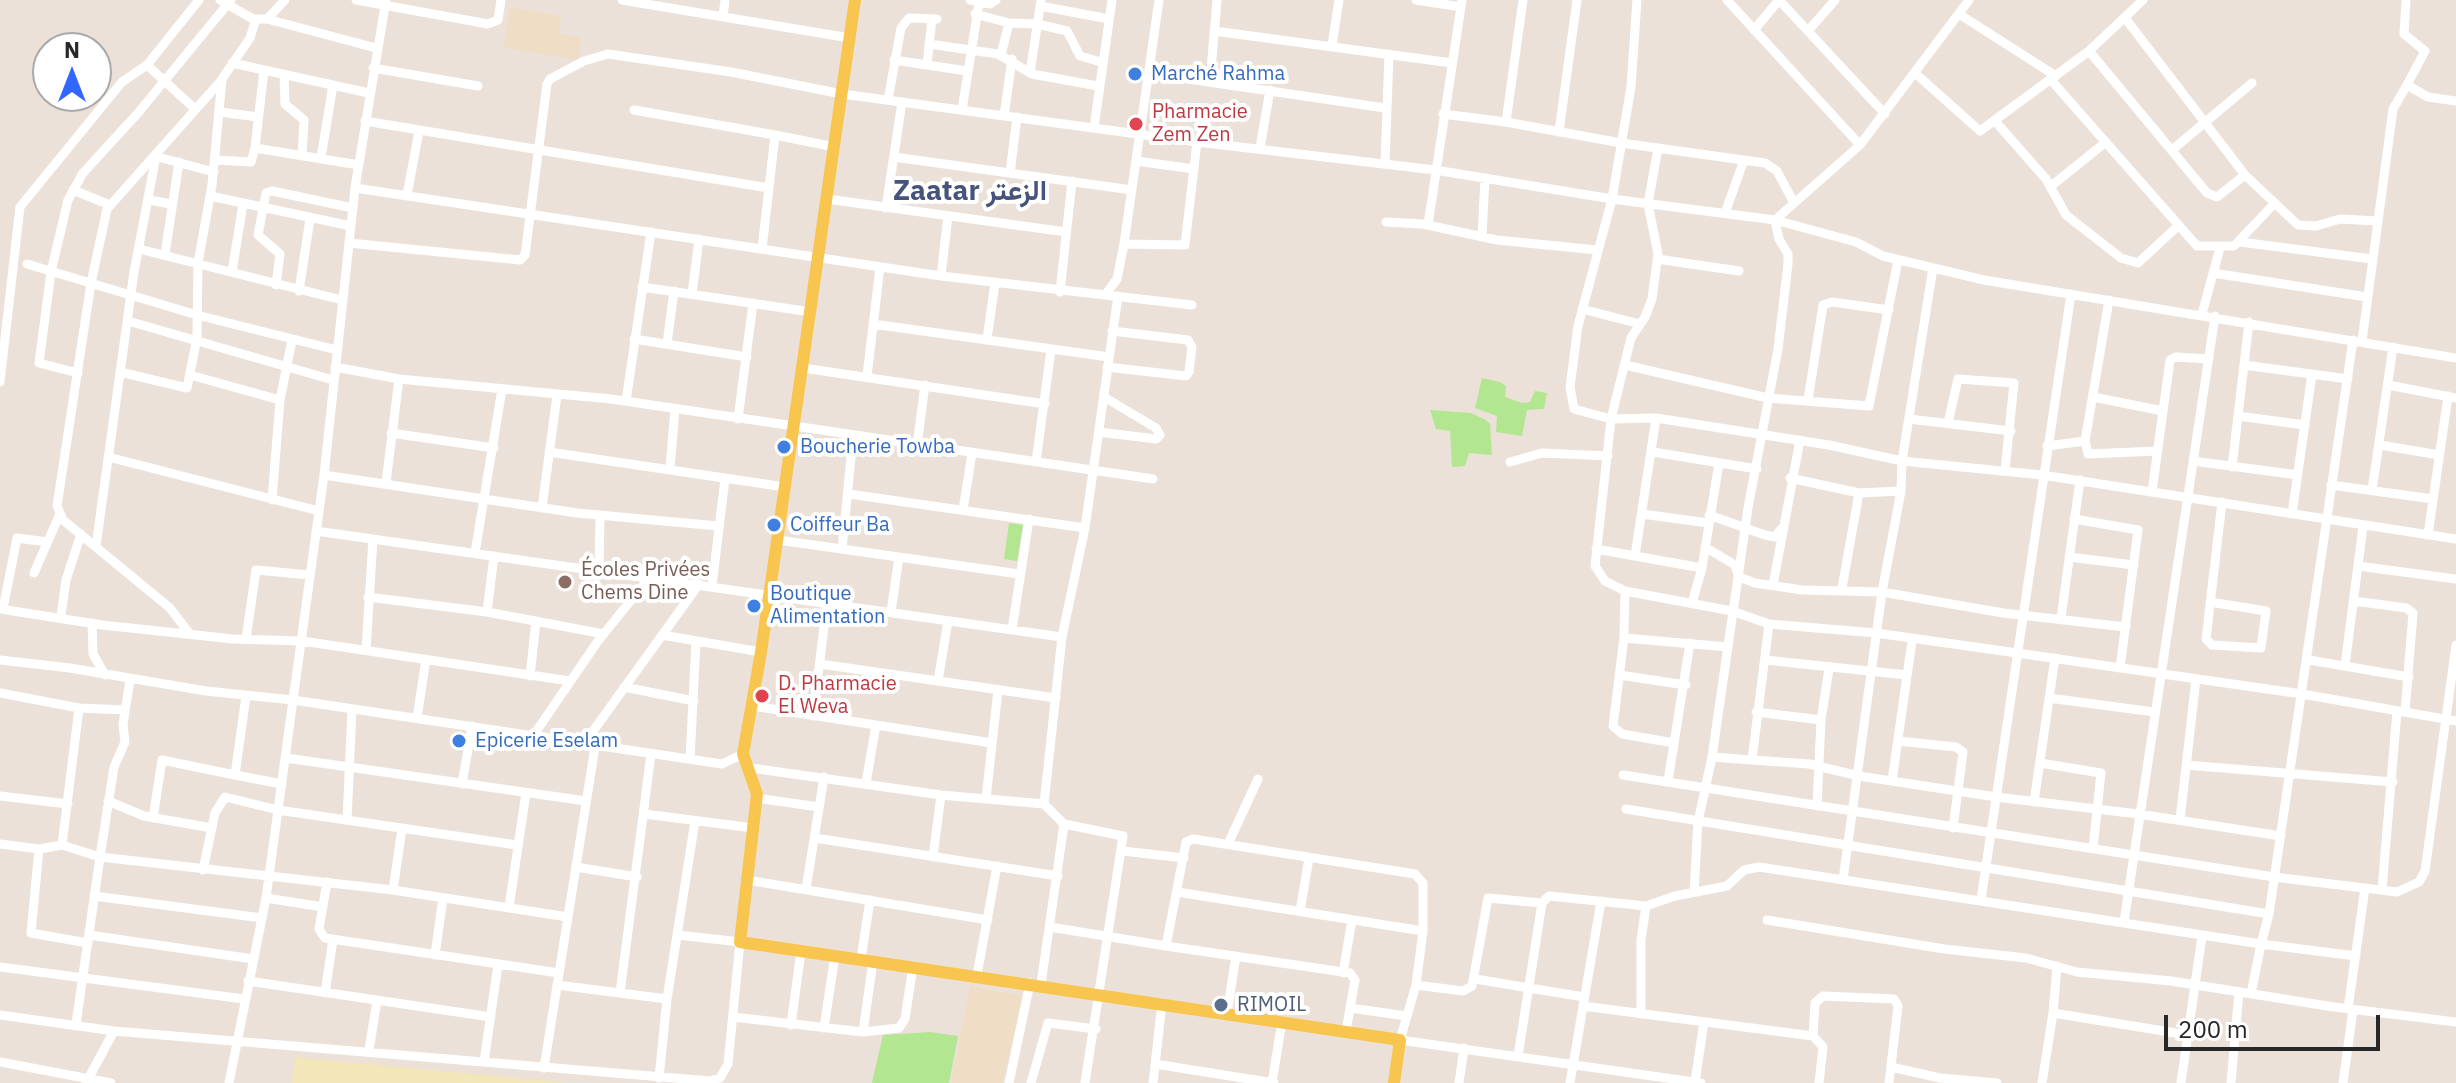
<!DOCTYPE html>
<html>
<head>
<meta charset="utf-8">
<style>
  body { margin:0 }
  #map { position:relative; width:2456px; height:1083px; overflow:hidden; background:#ebe1d8; font-family:"IBM Plex Sans",sans-serif }
  canvas { display:block }
  .north { position:absolute; left:32px; top:32px; width:80px; height:80px; box-sizing:border-box; background:#fff; border:2px solid #a9a9a9; border-radius:50%; rotate:0deg; font-size:22px; font-weight:700; line-height:32px; text-align:center; color:#272727 }
  .north::after { content:''; display:block; margin:auto; width:28px; height:36px; background:#3166ff; clip-path:polygon(50% 0,100% 100%,50% 72%,0 100%) }
  .scale { position:absolute; left:2164px; top:1015px; width:216px; height:36px; box-sizing:border-box; border:4px solid #272727; border-top:0; padding-left:10px; font-size:24px; line-height:28px; white-space:nowrap; color:#272727; -webkit-text-stroke:6px #fff; paint-order:stroke }
</style>
</head>
<body>
<div id="map">
<canvas width="2456" height="1083"></canvas>
<div class="north">N</div>
<div class="scale">200 m</div>
</div>
<script>
const c = document.querySelector('canvas').getContext('2d');
c.lineJoin = 'round';
function fill(path, color) { c.fillStyle = color; c.fill(path, 'evenodd'); }
const toPath = rows => new Path2D(rows.map(r => 'M' + r).join(''));
function trace(path, color, width, dash) { c.strokeStyle = color; c.lineWidth = width; c.lineCap = dash ? 'butt' : 'round'; c.setLineDash(dash || []); c.stroke(path); }
function write(font, color, halo, rows, align = 'center') {
  c.font = font + ' "IBM Plex Sans",Vazirmatn,sans-serif'; c.lineWidth = 8; c.setLineDash([]); c.textBaseline = 'middle'; c.strokeStyle = halo; c.fillStyle = color; for (const [text, x, y, turn = 0] of rows) {
    c.save(); c.translate(x, y); c.rotate((+turn || 0) * Math.PI / 180); c.textAlign = isNaN(turn) ? turn : align; if (halo) c.strokeText(text, 0, 0); c.fillText(text, 0, 0); c.restore();
  }
}
const education = toPath([
  [510,7,561,16,559,34,581,37,579,60,504,48],
  [970,986,1023,996,1002,1083,951,1083]
]);
const green = toPath([
  [1482,378,1500,382,1506,386,1505,397,1522,403,1530,402,1535,391,1547,393,1544,409,1527,410,1522,436,1496,432,1497,416,1475,408],
  [1430,410,1471,413,1486,420,1490,424,1492,455,1469,453,1465,466,1452,467,1450,431,1436,429],
  [1009,523,1023,525,1017,561,1004,559],
  [930,1032,958,1036,949,1083,872,1083,883,1035]
]);
const sand = toPath([
  [295,1057,567,1083,292,1083]
]);
const minor = toPath([
  [220,0,253,19,267,19,376,48],
  [356,0,488,24,498,20,501,0],
  [622,0,850,38],
  [970,0,990,4,996,0],
  [1416,0,1461,7],
  [1637,0,1631,87,1612,199,1578,326,1570,387,1574,409,1611,419,1656,418,1829,445,1902,461,2042,475,2456,539],
  [1727,0,1860,145],
  [1779,0,1885,114],
  [2406,0,2404,34,2425,51,2407,85],
  [1040,6,1109,19],
  [975,14,1009,23],
  [1959,14,2056,76],
  [723,17,725,0],
  [2125,18,2245,175],
  [267,19,285,0],
  [1754,30,1779,0],
  [1214,31,1452,63],
  [1808,31,1835,0],
  [929,44,998,54,1032,74,1098,86],
  [1332,46,1339,0],
  [2089,51,2207,193,2217,197,2245,175,2298,225,2316,226,2340,219,2377,221],
  [1001,55,1009,23,1037,24,1067,31,1080,56,1101,62],
  [894,60,967,71],
  [232,63,369,93],
  [927,65,932,19],
  [373,68,478,86],
  [1030,73,1041,0],
  [1148,73,1385,108],
  [1915,73,1980,131,2089,51,2143,0],
  [284,75,285,104,304,120,302,155],
  [2051,80,2197,246,2234,246,2273,205],
  [1210,82,1217,0],
  [888,100,901,28,909,18,937,19],
  [195,109,147,65,199,0],
  [634,110,775,135,762,249],
  [962,110,979,3],
  [220,112,258,117],
  [1443,114,1506,122,1523,0],
  [1004,116,1012,59],
  [365,121,769,188],
  [1995,121,2046,179,2066,215,2121,258,2138,263,2179,225],
  [1506,122,1621,143,1765,163,1777,171,1794,203],
  [1094,128,1112,0],
  [1559,132,1577,0],
  [775,135,835,147],
  [255,148,264,70],
  [1260,148,1270,90],
  [1658,148,1648,204,1658,254,1652,299,1645,317,1631,338,1611,419,1595,566,1605,581,1625,591,1732,611,1769,624,1876,633,2017,653,2302,694,2456,721],
  [2172,150,2252,83],
  [154,156,214,172],
  [894,157,1132,190],
  [321,158,333,85],
  [215,160,251,162,255,148,359,165],
  [1136,161,1194,169],
  [1385,163,1389,55],
  [1010,173,1017,117],
  [2050,187,2106,142],
  [355,188,941,276,1192,305],
  [73,190,110,205],
  [407,195,419,131],
  [210,196,351,226],
  [827,199,1066,232],
  [149,200,171,204],
  [886,208,902,102],
  [1725,213,1744,160],
  [1386,222,1423,224,1497,240,1597,250],
  [1428,225,1462,0],
  [1482,236,1485,178],
  [2240,242,2372,259],
  [349,243,520,260,525,255,547,84,550,79,584,61,608,54,731,72,842,94,1197,142,1435,170,1612,199,1775,220,1860,145,1969,0],
  [1124,244,1185,245,1197,142],
  [139,249,342,300],
  [165,254,179,162],
  [1657,259,1739,271],
  [27,264,197,315,337,350],
  [232,272,243,204],
  [2213,273,2367,297],
  [941,276,948,216],
  [276,285,280,254,258,235,266,193,272,191,353,208],
  [642,287,811,312],
  [299,291,310,219],
  [1060,292,1072,181],
  [692,294,699,239],
  [1106,294,1117,279,1124,244,1159,0],
  [1582,309,1640,324],
  [2202,314,2220,248],
  [128,321,333,380],
  [873,324,1109,357],
  [634,339,747,357],
  [987,339,995,283],
  [2362,341,2393,109,2407,85,2428,97,2456,101],
  [667,344,674,291],
  [1625,365,1768,398,1869,406,1898,260],
  [2244,365,2348,379],
  [335,367,399,379,611,399,1153,479],
  [1107,367,1186,376,1189,372,1192,347,1188,340,1112,331],
  [803,368,1045,404],
  [120,372,187,388,197,338,198,263,212,185,222,79],
  [78,373,39,363,51,272,68,200,83,173,138,113,231,0],
  [190,375,280,400],
  [867,376,880,267],
  [0,382,20,207,122,82,147,65],
  [2388,385,2456,398],
  [2093,397,2163,411],
  [1808,400,1823,305,1832,302,1889,310],
  [626,401,651,232],
  [2238,416,2305,425],
  [738,419,753,303],
  [1909,419,2011,431],
  [1948,423,1958,379,2014,383,2005,470],
  [1099,432,1156,439,1160,435,1156,428,1104,397],
  [391,433,494,448],
  [2085,441,2109,300],
  [917,445,925,385],
  [2380,445,2439,455],
  [2047,446,2085,441,2088,454,2157,451],
  [549,452,785,487],
  [1653,452,1757,469],
  [108,457,319,511],
  [2193,461,2298,475],
  [1036,462,1051,350],
  [1510,462,1542,453,1608,456],
  [2232,467,2249,322],
  [670,468,675,409],
  [324,475,577,513,718,526],
  [1790,478,1859,493,1901,491],
  [386,483,399,379],
  [2331,485,2433,499],
  [2372,490,2393,347],
  [2152,492,2170,360,2176,357,2209,359],
  [849,494,1085,528],
  [272,500,280,400,292,340],
  [542,508,557,395],
  [963,510,972,453],
  [1642,514,1708,523],
  [2292,514,2312,374],
  [1709,515,1765,535,1775,537,1781,529],
  [2074,519,2138,530,2120,668],
  [316,531,1062,637],
  [2428,535,2448,396],
  [778,540,1019,574],
  [96,546,134,272,156,156],
  [1705,547,1735,565,1739,577,1755,583,1802,590,1882,592,2003,613,2126,627],
  [842,549,853,437],
  [1596,549,1702,568],
  [475,553,502,389],
  [1635,556,1656,418],
  [2069,557,2134,565],
  [2358,566,2456,579],
  [599,571,600,515],
  [34,573,59,516],
  [1773,585,1800,440],
  [712,586,725,479],
  [1842,588,1859,493],
  [1625,591,1624,638,1728,647],
  [368,597,487,612,604,634],
  [2354,601,2406,608,2413,613,2405,712],
  [2210,602,2266,611,2261,648,2212,645,2206,639,2207,631,2222,502],
  [1692,603,1702,568,1719,463],
  [0,609,102,625,233,639,302,641,570,681],
  [3,609,17,538,47,542],
  [487,612,494,556],
  [891,612,899,557],
  [61,616,66,580,81,534],
  [2061,618,2080,480],
  [92,623,93,654,105,675],
  [1012,630,1029,519],
  [189,633,170,608,63,520,57,506,91,283,107,209,220,82,250,38,256,19],
  [662,635,761,652],
  [1624,638,1613,726,1622,734,1674,743],
  [246,639,256,570,310,575],
  [366,650,373,539],
  [0,660,70,668,206,691,293,700,324,475,355,188,386,0],
  [1765,660,1907,675],
  [2309,660,2409,677],
  [820,664,1056,698],
  [2345,665,2363,527],
  [1619,675,1686,685],
  [530,676,536,621],
  [130,680,123,724,125,742,114,767,100,857,393,890,568,917],
  [938,681,948,621],
  [624,687,694,701],
  [0,693,79,708,125,710],
  [246,696,235,775,282,784],
  [2049,698,2154,712],
  [753,706,992,743],
  [1756,712,1821,720],
  [813,716,827,603],
  [417,718,426,659],
  [533,736,598,641,649,578],
  [1898,741,1956,747,1963,752,1953,828],
  [583,745,699,584],
  [1712,757,1752,760,1769,624],
  [286,758,586,801],
  [690,759,696,642],
  [1752,760,1809,764,1859,776,1996,797,2138,814,2281,836],
  [2040,763,2101,773,2093,848],
  [2186,765,2393,782],
  [751,768,941,795,1044,804],
  [1623,775,2274,877,2397,892,2419,882,2425,871,2456,645],
  [1668,781,1690,643],
  [1892,781,1912,641],
  [866,783,876,725],
  [462,784,472,726],
  [0,796,68,804],
  [756,798,819,807],
  [986,799,998,690],
  [108,801,144,816,212,828],
  [2034,802,2055,658],
  [1817,806,1821,720,1829,669],
  [1626,809,2269,914,2353,340],
  [645,814,753,828],
  [153,818,162,760,235,775],
  [347,820,352,709],
  [2180,820,2196,679],
  [815,838,1058,876],
  [0,844,39,849],
  [1228,844,1258,779],
  [62,845,39,849,31,933,88,943],
  [1123,851,1184,858],
  [933,857,941,795],
  [576,867,637,877],
  [203,870,215,813,225,797,278,810,517,845],
  [747,880,988,920],
  [1843,880,1882,592,1901,491,1902,461,1933,268],
  [327,882,319,929,325,938,559,973],
  [806,889,824,777],
  [393,890,402,829],
  [2382,890,2397,711],
  [1177,892,1423,931],
  [1694,892,1698,822,1712,757,1748,508,1778,349,1788,264,1788,254,1779,239,1775,220,1856,242,1883,256,1984,280,2456,358],
  [94,896,262,918],
  [266,898,323,907],
  [1981,900,2071,294],
  [1646,906,1675,896,1727,886,1744,870,1759,867,2261,944,2269,914],
  [509,907,526,793],
  [1300,911,1309,858],
  [1767,920,1944,949,2026,958,2077,972,2171,981,2334,1007,2456,1022],
  [2124,922,2215,316],
  [1050,927,1166,946,1186,842,1193,839,1415,874,1423,883,1423,931,1416,985,1400,1040,1701,1083],
  [89,935,253,959],
  [1166,946,1350,973,1355,980,1346,1031],
  [435,955,443,898],
  [861,959,870,900],
  [2057,966,2053,1013,2188,1035],
  [0,967,244,999],
  [1343,973,1352,920],
  [977,975,997,866],
  [1475,979,1584,997],
  [248,981,491,1017],
  [1041,984,1064,824],
  [557,985,667,999],
  [1416,985,1463,991,1472,986,1488,898,1542,903],
  [325,993,333,939],
  [620,993,651,754],
  [2251,994,2261,944,2356,956],
  [1583,1006,1813,1036,1823,1047,1819,1083],
  [1350,1008,1407,1016],
  [2348,1009,2365,888],
  [1227,1013,1236,956],
  [0,1015,114,1031,710,1081,720,1078,728,1064,740,942,678,935],
  [733,1017,863,1032,899,1028,905,1019,913,966],
  [76,1024,100,857,62,845,79,708],
  [791,1025,801,951],
  [824,1028,835,955],
  [863,1032,873,961],
  [1813,1036,1815,1003,1823,996,1894,999,1898,1006,1889,1083],
  [369,1050,377,1001],
  [1518,1056,1542,903,1549,896,1646,906,1641,940,1641,1014],
  [0,1062,111,1083],
  [484,1062,498,965],
  [1155,1064,1274,1083],
  [1891,1067,1940,1078,1997,1083],
  [544,1068,595,747],
  [659,1078,667,999,695,821],
  [1695,1082,1704,1022],
  [86,1083,114,1031],
  [229,1083,266,898,293,700,722,764,743,754],
  [1009,1083,1030,983],
  [1031,1083,1048,1023,1096,1029],
  [1085,1083,1123,836,1064,824,1044,804,1062,637,1085,528,1118,296],
  [1153,1083,1162,1003],
  [1272,1083,1282,1021],
  [1459,1083,1464,1048],
  [1570,1083,1601,901],
  [2042,1083,2053,1013],
  [2181,1083,2202,936],
  [2231,1083,2239,992],
  [2343,1083,2353,1010]
]);
const major = toPath([
  [855,0,761,652,743,754,757,794,740,942,1400,1040,1394,1083]
]);
const markers = [
  [1135,74,8,"#3f7fe0"],
  [1136,124,8,"#e0444e"],
  [784,447,8,"#3f7fe0"],
  [774,525,8,"#3f7fe0"],
  [565,582,8,"#8d6e63"],
  [754,606,8,"#3f7fe0"],
  [762,696,8,"#e0444e"],
  [459,741,8,"#3f7fe0"],
  [1221,1005,8,"#5c6f8a"]
];
const shopNames = [
  ["Marché Rahma",1151,74],
  ["Boucherie Towba",800,447],
  ["Coiffeur Ba",790,525],
  ["Boutique",770,594],
  ["Alimentation",770,617],
  ["Epicerie Eselam",475,741]
];
const healthNames = [
  ["Pharmacie",1152,112],
  ["Zem Zen",1152,135],
  ["D. Pharmacie",778,684],
  ["El Weva",778,707]
];
const educationNames = [
  ["Écoles Privées",581,570],
  ["Chems Dine",581,593]
];
const serviceNames = [
  ["RIMOIL",1237,1005]
];
const districtNames = [
  ["Zaatar الزعتر",970,192]
];
fill(education, '#efdec5');
fill(green, '#b3e690');
fill(sand, '#f3e6b8');
trace(minor, '#fff', 9);
trace(major, '#f8c54f', 12);
for (const [x, y, r, color] of markers) { const dot = new Path2D(); dot.arc(x, y, r, 0, 2 * Math.PI); c.fillStyle = color; c.fill(dot); trace(dot, '#fff', 3); }
write('20px', '#366cbe', '#fff', shopNames, 'left');
write('20px', '#be3a42', '#fff', healthNames, 'left');
write('20px', '#785e54', '#fff', educationNames, 'left');
write('20px', '#4e5e75', '#fff', serviceNames, 'left');
write('bold 28px', '#46537a', '#fff', districtNames);
</script>
</body>
</html>
